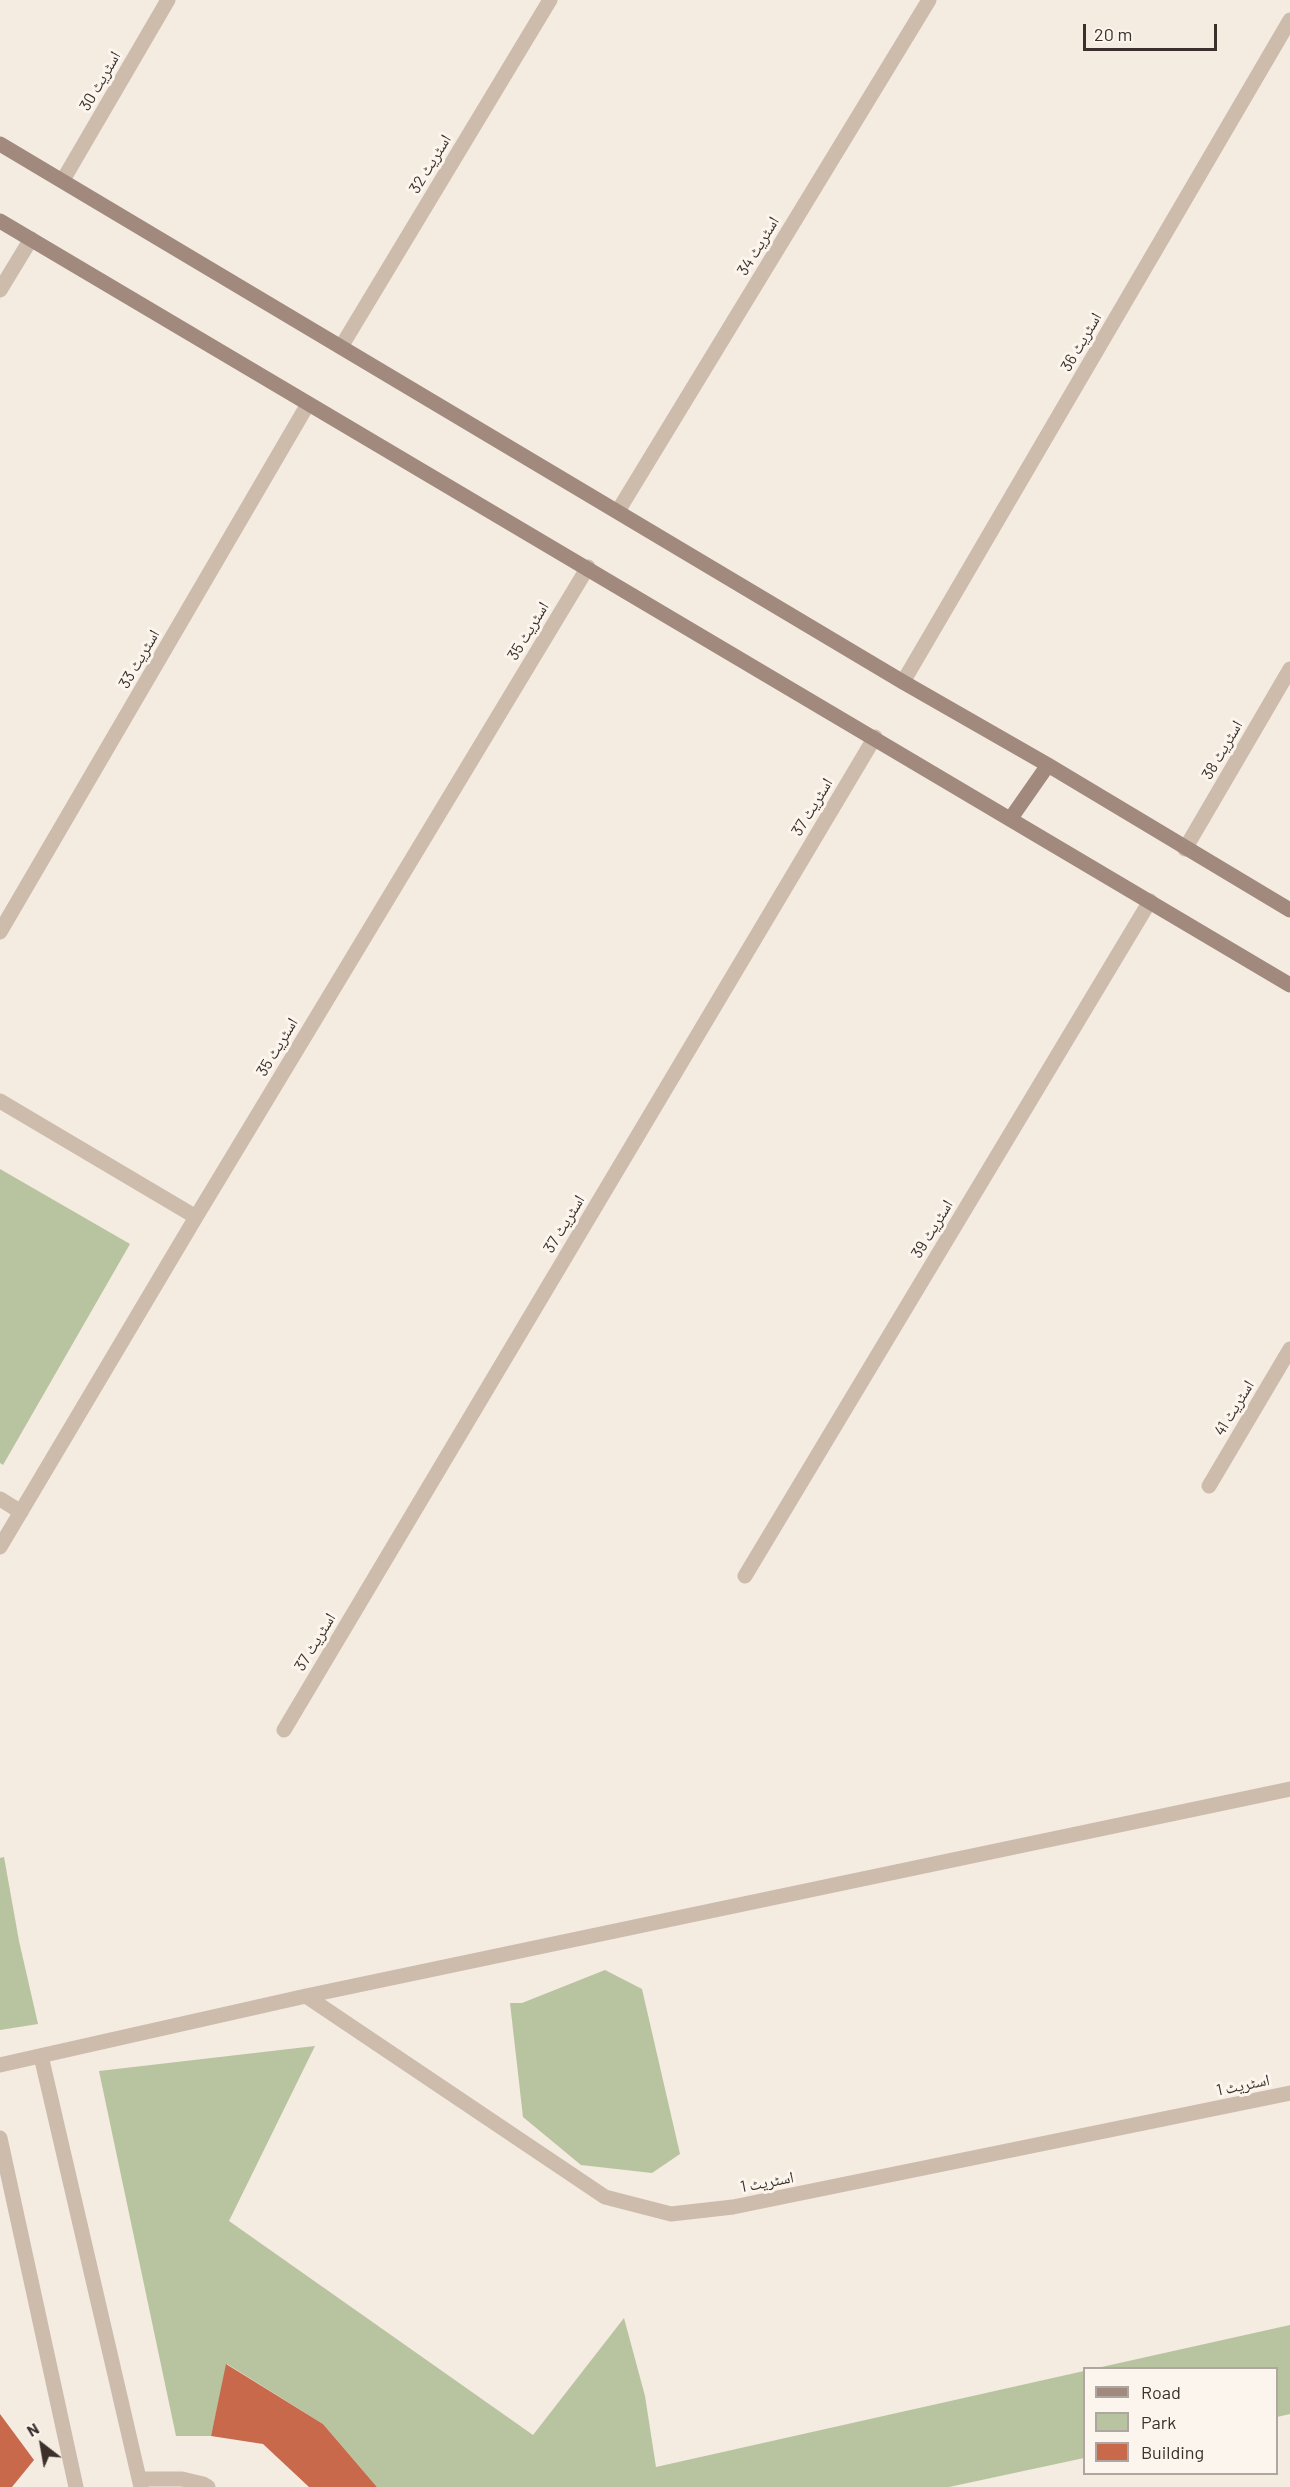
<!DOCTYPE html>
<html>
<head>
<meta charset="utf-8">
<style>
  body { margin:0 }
  #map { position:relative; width:1290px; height:2487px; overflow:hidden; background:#f4ebe1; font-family:Barlow,sans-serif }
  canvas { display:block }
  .legend { position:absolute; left:1083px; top:2367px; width:195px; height:108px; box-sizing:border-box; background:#fbf5ee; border:2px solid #aea6a0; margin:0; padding:8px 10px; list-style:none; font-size:18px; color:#3b302b }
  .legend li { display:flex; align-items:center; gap:12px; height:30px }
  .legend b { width:30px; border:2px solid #aea6a0 }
  .north { position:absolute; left:12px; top:2415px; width:60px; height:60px; -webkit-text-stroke:4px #fbf5ee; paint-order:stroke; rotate:329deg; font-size:16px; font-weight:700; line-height:24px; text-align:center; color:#3b302b }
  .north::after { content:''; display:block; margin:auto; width:21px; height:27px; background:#3b302b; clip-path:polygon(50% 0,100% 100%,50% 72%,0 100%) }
  .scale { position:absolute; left:1083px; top:24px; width:134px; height:27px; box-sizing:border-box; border:3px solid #3b302b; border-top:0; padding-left:8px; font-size:18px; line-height:21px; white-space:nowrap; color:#3b302b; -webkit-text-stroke:4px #fbf5ee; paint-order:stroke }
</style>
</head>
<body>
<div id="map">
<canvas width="1290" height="2487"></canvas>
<ul class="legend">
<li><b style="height:8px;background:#a18a7d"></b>Road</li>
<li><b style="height:16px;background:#b8c4a0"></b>Park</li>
<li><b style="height:16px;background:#c8694b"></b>Building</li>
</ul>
<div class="north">N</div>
<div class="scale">20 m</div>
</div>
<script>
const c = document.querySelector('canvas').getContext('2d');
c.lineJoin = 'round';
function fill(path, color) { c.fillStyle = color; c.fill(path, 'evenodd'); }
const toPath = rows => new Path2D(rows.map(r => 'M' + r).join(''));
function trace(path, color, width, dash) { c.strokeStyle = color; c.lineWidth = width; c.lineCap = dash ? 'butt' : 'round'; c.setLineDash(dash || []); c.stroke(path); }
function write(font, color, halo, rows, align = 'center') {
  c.font = font + ' Barlow,"Noto Naskh Arabic",sans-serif'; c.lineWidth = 6; c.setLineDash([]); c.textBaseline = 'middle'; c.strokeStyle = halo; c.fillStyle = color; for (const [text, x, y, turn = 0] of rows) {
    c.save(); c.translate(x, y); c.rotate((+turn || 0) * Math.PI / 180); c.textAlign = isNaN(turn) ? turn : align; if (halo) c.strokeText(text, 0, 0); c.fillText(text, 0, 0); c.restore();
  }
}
const green = toPath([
  [0,1169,130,1244,3,1465,0,1463],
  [4,1857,19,1941,38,2024,0,2030,0,1858],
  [605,1970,642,1989,680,2154,652,2173,581,2165,523,2117,510,2003,522,2003],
  [315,2046,229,2221,533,2435,624,2318,645,2396,656,2467,1084,2371,1084,2458,949,2487,377,2487,323,2424,227,2364,211,2436,176,2436,99,2071],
  [1290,2325,1290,2414,1277,2417,1276,2368,1097,2368]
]);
const building = toPath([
  [226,2364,323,2424,377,2487,309,2487,263,2444,211,2436],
  [0,2414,34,2460,12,2487,0,2487]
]);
const street = toPath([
  [63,180,168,0],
  [0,290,31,239],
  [341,347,550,0],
  [618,511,929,0],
  [903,682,1290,20],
  [1185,849,1290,669],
  [0,932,308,404],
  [0,1101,196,1217],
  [1209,1486,1290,1349],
  [0,1499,21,1512],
  [0,1547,196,1217,588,567],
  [745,1576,1150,901],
  [284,1730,875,737],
  [306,1996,605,2197,671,2214,733,2207,1290,2093],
  [41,2056,141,2487],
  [0,2065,306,1996,1290,1789],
  [0,2138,76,2487],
  [140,2479,182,2479,203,2484,208,2487]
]);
const secondary = toPath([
  [0,144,903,682,1048,765,1290,910],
  [0,221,1290,985],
  [1011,818,1048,765]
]);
const streetNames = [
  ["اسٹریٹ 30",100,81,-60],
  ["اسٹریٹ 32",430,164,-59],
  ["اسٹریٹ 34",758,246,-59],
  ["اسٹریٹ 36",1081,342,-60],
  ["اسٹریٹ 35",528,631,-59],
  ["اسٹریٹ 33",139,659,-60],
  ["اسٹریٹ 38",1222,750,-60],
  ["اسٹریٹ 37",812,807,-59],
  ["اسٹریٹ 35",277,1047,-59],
  ["اسٹریٹ 37",564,1224,-59],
  ["اسٹریٹ 39",932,1229,-59],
  ["اسٹریٹ 41",1234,1408,-59],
  ["اسٹریٹ 37",315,1642,-59],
  ["اسٹریٹ 1",1243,2085,-12],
  ["اسٹریٹ 1",767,2182,-11]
];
fill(green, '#b8c4a0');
fill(building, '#c8694b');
trace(street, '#cdbbac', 15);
trace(secondary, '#a18a7d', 15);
write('16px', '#3b302b', '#fbf5ee', streetNames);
</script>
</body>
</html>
